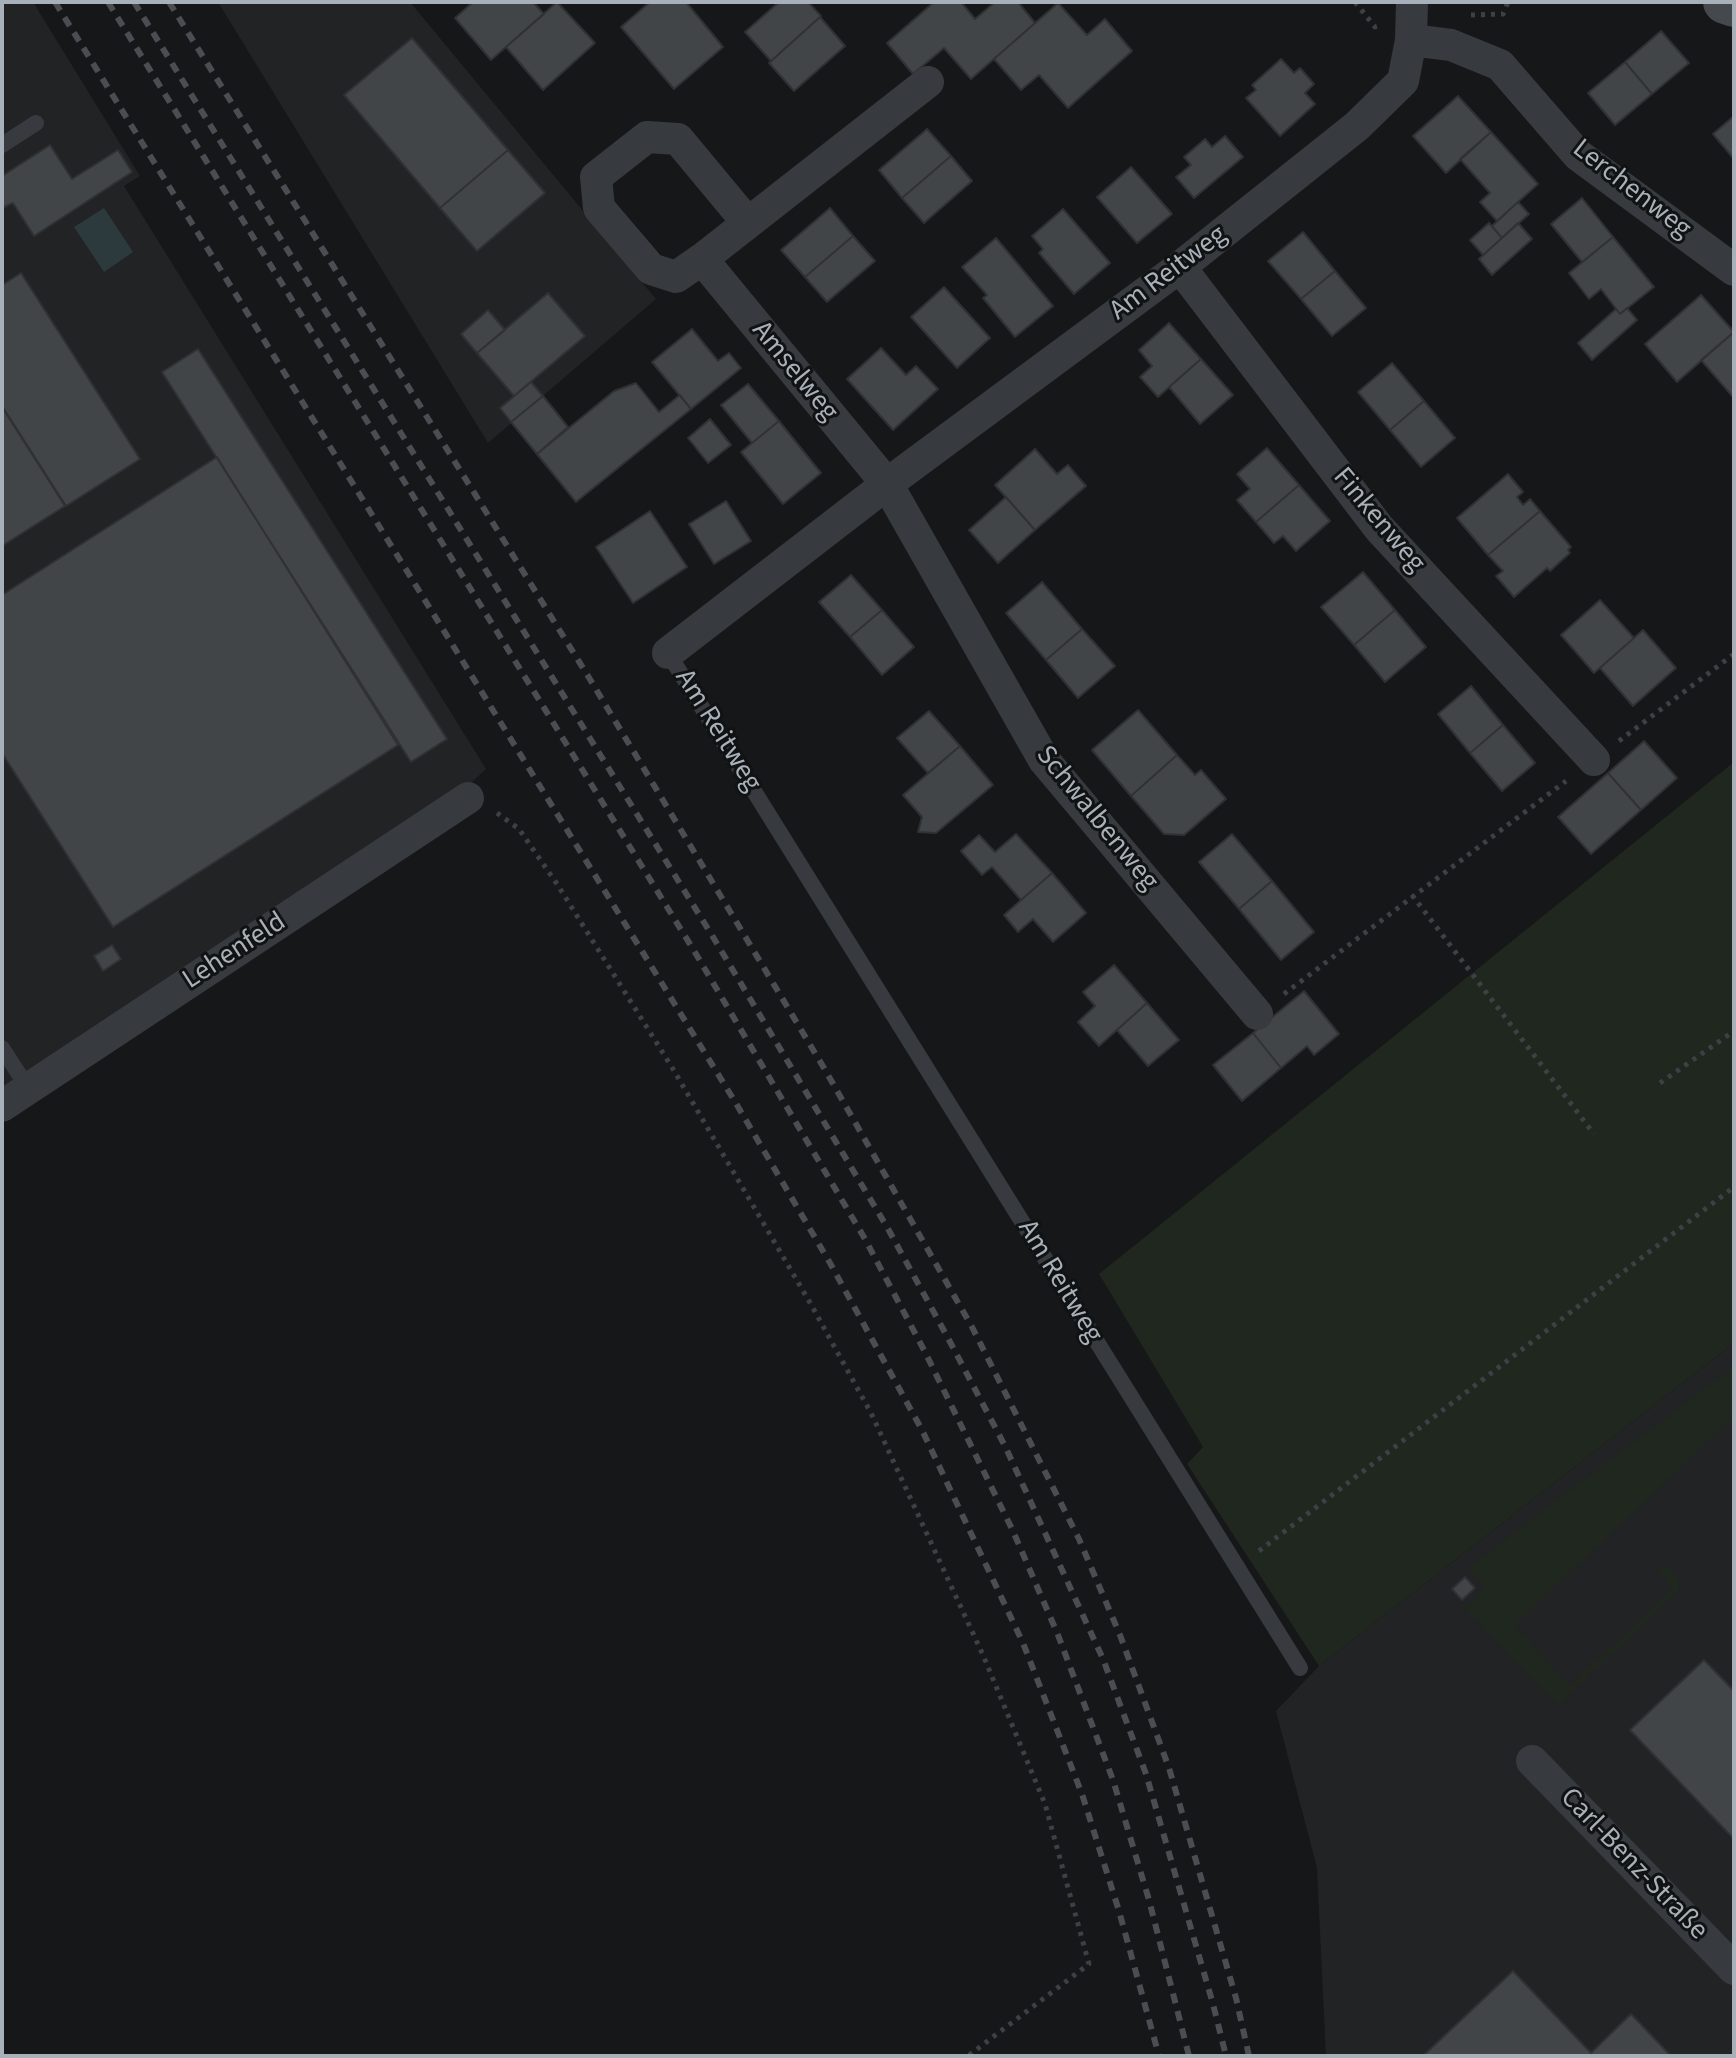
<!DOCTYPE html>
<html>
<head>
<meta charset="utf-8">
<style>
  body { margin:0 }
  #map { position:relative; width:1736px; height:2058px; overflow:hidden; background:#161718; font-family:"Source Sans 3",sans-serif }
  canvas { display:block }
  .frame { position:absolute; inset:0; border:4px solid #a8b1b9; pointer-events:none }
</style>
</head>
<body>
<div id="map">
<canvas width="1736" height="2058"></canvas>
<div class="frame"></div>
</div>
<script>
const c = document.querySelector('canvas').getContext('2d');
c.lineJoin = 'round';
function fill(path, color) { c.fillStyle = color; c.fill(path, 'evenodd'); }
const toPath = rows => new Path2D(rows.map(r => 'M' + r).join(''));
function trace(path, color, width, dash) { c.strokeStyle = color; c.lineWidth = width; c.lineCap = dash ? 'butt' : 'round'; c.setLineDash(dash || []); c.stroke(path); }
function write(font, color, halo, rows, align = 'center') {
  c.font = font + ' "Source Sans 3",sans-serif'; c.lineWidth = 6; c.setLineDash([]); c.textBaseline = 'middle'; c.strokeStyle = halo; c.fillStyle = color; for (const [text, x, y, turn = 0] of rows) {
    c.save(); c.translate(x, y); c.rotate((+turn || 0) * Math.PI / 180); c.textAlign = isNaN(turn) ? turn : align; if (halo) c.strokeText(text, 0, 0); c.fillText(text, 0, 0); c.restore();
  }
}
const built = toPath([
  [2,2,33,2,140,176,124,186,486,769,421,829,2,1091],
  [218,2,410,2,656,299,488,443],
  [1734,1343,1734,2056,1326,2056,1317,1868,1276,1711,1319,1666]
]);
const green = toPath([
  [1734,762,1734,1343,1319,1666,1187,1464,1203,1447,1099,1274],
  [1734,1366,1734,1416,1514,1626,1570,1686,1673,1588,1657,1569,1662,1566,1668,1567,1679,1580,1678,1591,1558,1705,1465,1608,1485,1588,1468,1568]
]);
const water = toPath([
  [104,208,133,252,104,272,74,227]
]);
const building = toPath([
  [473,2,533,2,544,14,491,60,455,18,473,2],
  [557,2,595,43,543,90,506,47,557,2],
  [650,2,686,2,723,47,674,89,621,27,650,2],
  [779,2,808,2,821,16,771,61,745,32,779,2],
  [934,2,961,2,975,19,995,2,1018,2,1035,23,971,79,944,48,913,74,887,43,934,2],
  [1058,3,1087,35,1105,19,1132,51,1068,108,1039,75,1021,90,994,59,1058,3],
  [820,17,845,46,794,91,769,63,820,17],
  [1661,31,1689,63,1652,94,1625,62,1661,31],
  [412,38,508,150,440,208,344,95,412,38],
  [1281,59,1294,73,1300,68,1314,84,1305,93,1315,104,1280,136,1246,98,1256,90,1252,85,1281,59],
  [1625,62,1652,94,1615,125,1588,93,1625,62],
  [1458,96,1491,132,1446,173,1413,136,1458,96],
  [1734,116,1734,159,1713,134,1734,116],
  [927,129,951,156,902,198,879,170,927,129],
  [1491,132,1538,184,1497,221,1480,202,1490,193,1460,159,1491,132],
  [1225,136,1243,157,1194,198,1176,177,1191,165,1184,157,1205,139,1212,147,1225,136],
  [50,145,72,179,118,150,132,172,34,236,13,203,2,208,2,176,50,145],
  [508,150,545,193,477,251,440,208,508,150],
  [951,156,972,181,924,223,902,198,951,156],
  [1131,167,1172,214,1137,243,1097,197,1131,167],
  [1582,198,1613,237,1582,262,1551,224,1582,198],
  [1518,202,1529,214,1502,238,1492,226,1518,202],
  [830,208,853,236,805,277,781,250,830,208],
  [1063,209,1110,263,1074,294,1039,253,1043,249,1032,236,1063,209],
  [1489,223,1502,238,1483,255,1470,240,1489,223],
  [1518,223,1532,239,1492,275,1479,259,1518,223],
  [1303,232,1335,271,1301,299,1268,261,1303,232],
  [853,236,875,261,827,302,805,277,853,236],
  [1613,237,1654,287,1620,314,1601,289,1589,299,1569,273,1613,237],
  [996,238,1053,306,1015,337,983,298,987,295,962,267,996,238],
  [1335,271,1366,308,1332,336,1301,299,1335,271],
  [21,273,140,459,66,506,2,406,2,285,21,273],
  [944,287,990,338,957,368,911,317,944,287],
  [548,293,585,336,514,396,477,353,548,293],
  [1701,295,1734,332,1677,382,1645,344,1701,295],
  [1627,308,1637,320,1592,360,1578,343,1616,309,1620,314,1627,308],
  [488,310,505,330,477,353,461,334,488,310],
  [1169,323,1201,359,1158,397,1140,377,1152,366,1139,350,1169,323],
  [692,329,718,361,729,353,741,368,691,409,652,362,692,329],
  [1734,332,1734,396,1733,397,1701,360,1734,332],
  [881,348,906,375,916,366,938,389,893,430,847,379,881,348],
  [198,349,447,739,411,762,162,372,198,349],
  [1201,359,1233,395,1200,424,1169,387,1201,359],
  [1392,363,1424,401,1390,430,1358,392,1392,363],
  [531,382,543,396,511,422,500,408,531,382],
  [636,383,659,412,680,395,691,409,576,502,537,454,614,391,636,383],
  [748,384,779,421,752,443,721,405,748,384],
  [543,396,568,427,537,454,511,422,543,396],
  [1424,401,1455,438,1421,467,1390,430,1424,401],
  [2,407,65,506,2,546,2,407],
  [710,419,731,445,708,463,688,438,710,419],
  [779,421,821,473,783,504,741,452,779,421],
  [1267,448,1299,485,1256,522,1237,500,1250,489,1237,474,1267,448],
  [1035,449,1057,474,1068,465,1086,486,1035,530,995,485,1035,449],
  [217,457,398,745,113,927,2,753,2,595,217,457],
  [1508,474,1523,492,1517,497,1523,505,1530,499,1540,511,1488,555,1457,518,1508,474],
  [1299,485,1330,521,1296,551,1283,536,1274,543,1256,522,1299,485],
  [1006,497,1035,530,998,563,969,530,1006,497],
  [726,501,751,541,714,564,689,524,726,501],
  [650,511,687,567,633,603,596,547,650,511],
  [1540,511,1571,547,1568,550,1570,553,1550,571,1547,568,1514,597,1496,576,1503,571,1488,555,1540,511],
  [1363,572,1395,610,1354,645,1321,607,1363,572],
  [851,575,882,610,850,637,819,602,851,575],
  [1042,582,1082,629,1046,660,1006,613,1042,582],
  [1600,600,1634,638,1594,673,1561,635,1600,600],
  [882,610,914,647,882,675,850,637,882,610],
  [1395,610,1426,647,1385,682,1354,645,1395,610],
  [1082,629,1115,666,1078,698,1046,660,1082,629],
  [1643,630,1676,668,1633,706,1600,668,1643,630],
  [1471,686,1503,725,1470,753,1438,714,1471,686],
  [1138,710,1177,755,1131,796,1092,750,1138,710],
  [929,711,960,746,928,773,897,738,929,711],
  [1503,725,1535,763,1502,791,1470,753,1503,725],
  [1644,741,1677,778,1641,810,1608,773,1644,741],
  [960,746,993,785,936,833,918,832,922,817,903,795,960,746],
  [1177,755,1195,775,1201,770,1226,799,1184,835,1164,834,1131,796,1177,755],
  [1608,773,1641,810,1591,854,1558,817,1608,773],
  [1016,834,1052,873,1021,900,992,867,982,875,961,851,979,835,995,852,1016,834],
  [1232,834,1272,881,1239,909,1199,862,1232,834],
  [1052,873,1086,913,1053,942,1033,919,1018,932,1004,915,1052,873],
  [1272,881,1314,932,1281,960,1239,909,1272,881],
  [112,945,121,959,103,971,94,956,112,945],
  [1114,965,1147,1003,1099,1046,1078,1022,1095,1006,1083,992,1114,965],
  [1304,991,1339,1034,1314,1055,1307,1046,1281,1068,1253,1033,1304,991],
  [1147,1003,1179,1040,1148,1066,1117,1030,1147,1003],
  [1253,1033,1281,1068,1242,1101,1213,1065,1253,1033],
  [1465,1577,1475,1588,1462,1600,1452,1589,1465,1577],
  [1704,1660,1734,1691,1734,1839,1630,1730,1704,1660],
  [1513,1971,1591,2053,1631,2014,1671,2056,1423,2056,1513,1971]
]);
const path = toPath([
  [1355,2,1375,27,1378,26],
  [1471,15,1503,14,1508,2],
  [1619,741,1734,654],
  [497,813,519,829,557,884,673,1069,809,1301,871,1413,983,1655,1045,1804,1089,1964,968,2056],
  [1412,895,1594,1134],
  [1284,994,1566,781],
  [1660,1083,1734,1031],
  [1259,1551,1734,1187]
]);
const lane = toPath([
  [2,145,36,123],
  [668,653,1300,1668],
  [2,1048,28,1088]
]);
const street = toPath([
  [1411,40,1451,45,1500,65,1578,155,1734,270],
  [747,222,678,139,647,137,596,177,599,208,651,269,676,277,702,259,928,82],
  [702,259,887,484,1044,760,1257,1014],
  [1180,267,1379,528,1594,760],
  [668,653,887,484,1180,267,1357,126,1403,81,1411,40,1412,2],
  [2,1106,468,798],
  [1532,1761,1734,1969]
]);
const secondary = toPath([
  [1725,2,1734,5]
]);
const rail = toPath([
  [55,2,734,1100,830,1263,922,1430,1023,1643,1082,1794,1119,1911,1159,2056],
  [108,2,693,949,865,1239,925,1352,1013,1531,1058,1635,1113,1780,1149,1900,1189,2056],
  [134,2,713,937,887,1227,948,1338,1005,1446,1103,1659,1146,1774,1213,2004,1226,2056],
  [169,2,588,676,737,923,824,1068,972,1327,1079,1539,1120,1635,1169,1768,1236,1998,1249,2056]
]);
const streetNames = [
  ["Lerchenweg",1631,190,38],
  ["Am Reitweg",1169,274,-37],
  ["Amselweg",794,372,51],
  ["Finkenweg",1378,521,50],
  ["Am Reitweg",717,731,58],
  ["Schwalbenweg",1096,819,51],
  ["Lehenfeld",235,952,-33],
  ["Am Reitweg",1059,1282,59],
  ["Carl-Benz-Straße",1633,1865,46]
];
fill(built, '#222325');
fill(green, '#1f271e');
fill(water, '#2c393d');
fill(building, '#424548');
trace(building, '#303134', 2);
trace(path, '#3d4145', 5, [4, 6]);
trace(lane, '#373a3e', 16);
trace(street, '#373a3e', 32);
trace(secondary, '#45494e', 44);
trace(rail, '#4a4e53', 6, [10, 8]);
write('28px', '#a8b1b9', '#111213', streetNames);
</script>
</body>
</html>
